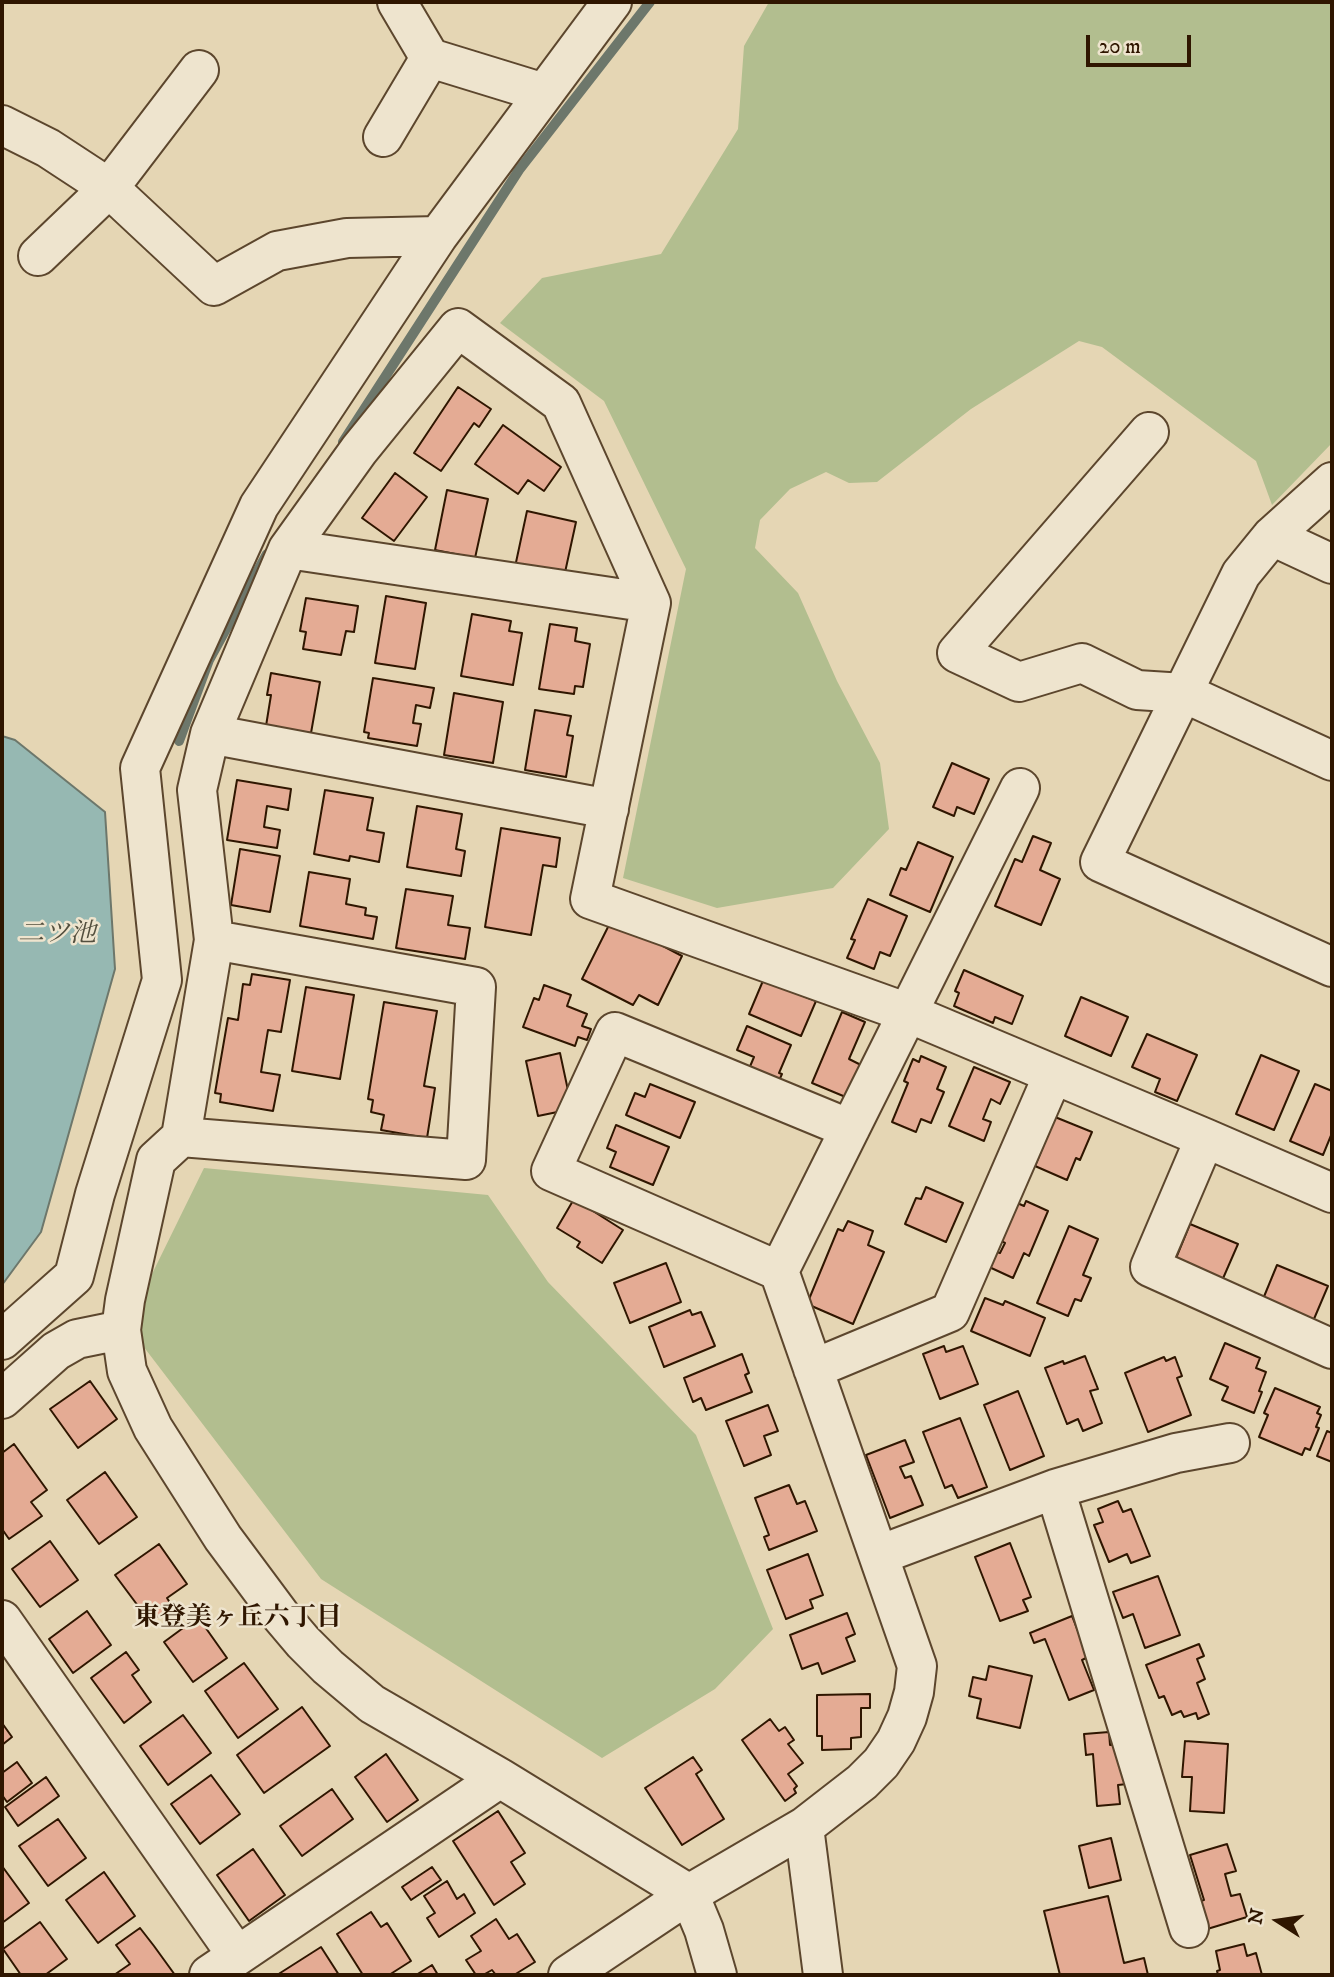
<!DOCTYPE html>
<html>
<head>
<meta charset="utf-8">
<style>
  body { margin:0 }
  #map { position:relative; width:1334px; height:1977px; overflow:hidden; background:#e5d6b4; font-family:"IM FELL DW Pica",serif }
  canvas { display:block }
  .frame { position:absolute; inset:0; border:4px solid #2f1600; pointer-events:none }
  .north { position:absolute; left:1243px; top:1886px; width:70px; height:70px; -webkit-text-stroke:5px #eee4ce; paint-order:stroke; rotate:282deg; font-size:19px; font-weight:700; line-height:28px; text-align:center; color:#2f1600 }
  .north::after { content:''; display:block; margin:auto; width:24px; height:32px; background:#2f1600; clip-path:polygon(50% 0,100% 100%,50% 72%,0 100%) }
  .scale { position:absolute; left:1086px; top:35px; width:105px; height:32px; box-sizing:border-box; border:4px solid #2f1600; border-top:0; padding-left:9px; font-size:21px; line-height:24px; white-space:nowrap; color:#2f1600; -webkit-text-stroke:5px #eee4ce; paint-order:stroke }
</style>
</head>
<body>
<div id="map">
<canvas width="1334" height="1977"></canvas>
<div class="frame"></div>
<div class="north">N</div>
<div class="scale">20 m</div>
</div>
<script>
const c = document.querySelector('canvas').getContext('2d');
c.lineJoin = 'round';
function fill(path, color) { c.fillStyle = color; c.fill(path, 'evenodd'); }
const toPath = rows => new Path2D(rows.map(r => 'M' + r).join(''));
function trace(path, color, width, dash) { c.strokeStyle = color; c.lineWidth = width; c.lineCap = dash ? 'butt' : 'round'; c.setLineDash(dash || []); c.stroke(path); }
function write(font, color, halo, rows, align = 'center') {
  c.font = font + ' "IM FELL DW Pica","Noto Serif JP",serif'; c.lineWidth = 5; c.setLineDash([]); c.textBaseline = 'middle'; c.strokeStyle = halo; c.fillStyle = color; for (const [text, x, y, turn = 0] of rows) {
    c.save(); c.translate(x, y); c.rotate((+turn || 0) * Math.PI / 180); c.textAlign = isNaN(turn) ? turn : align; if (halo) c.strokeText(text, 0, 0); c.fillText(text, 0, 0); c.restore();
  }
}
const green = toPath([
  [769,2,1332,2,1332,443,1272,505,1256,461,1102,347,1079,341,971,409,877,482,849,483,826,472,790,489,760,520,755,548,798,593,837,681,880,763,889,829,833,888,717,908,623,878,686,569,604,401,500,323,542,278,661,254,738,129,744,46],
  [204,1168,488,1195,548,1282,696,1435,773,1629,715,1689,602,1758,321,1579,127,1325]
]);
const water = toPath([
  [2,736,15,740,105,812,115,969,41,1232,2,1285,2,736]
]);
const stream = toPath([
  [343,442,519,170,650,2],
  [179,741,209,660,267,554]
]);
const building = toPath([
  [458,387,491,409,479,427,474,423,441,471,414,453,458,387],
  [503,425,561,467,544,491,528,480,518,494,475,464,503,425],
  [395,473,427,497,394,541,362,518,395,473],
  [447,490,488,499,475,558,435,550,447,490],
  [527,511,576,522,564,577,515,567,527,511],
  [386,596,426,603,415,669,375,663,386,596],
  [306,598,358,606,354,632,346,631,341,655,303,649,306,632,300,631,306,598],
  [472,614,511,621,509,631,522,633,513,685,461,676,472,614],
  [550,624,577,628,575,641,590,644,583,687,575,686,574,694,539,689,550,624],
  [271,673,320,682,311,733,266,726,271,695,267,695,271,673],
  [373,678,434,688,430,708,416,705,413,723,421,724,417,746,368,738,369,733,364,732,373,678],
  [454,693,503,702,493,763,444,755,454,693],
  [535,710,571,716,567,735,573,736,566,777,525,770,535,710],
  [952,763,989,779,974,814,957,807,954,816,933,807,952,763],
  [237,780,291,789,288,810,267,806,264,827,280,830,277,848,227,840,237,780],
  [325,790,373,798,367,830,384,833,379,862,350,856,349,861,314,854,325,790],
  [417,806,462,814,456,849,465,851,461,876,407,867,417,806],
  [501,828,560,838,556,867,543,865,531,935,485,927,501,828],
  [1033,836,1051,843,1040,870,1060,879,1041,925,995,906,1015,859,1022,862,1033,836],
  [918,842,953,857,930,912,890,895,901,868,906,870,918,842],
  [240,849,280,856,270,912,231,905,240,849],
  [309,872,350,879,346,904,366,908,365,915,377,917,373,939,300,926,309,872],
  [406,889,453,896,448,925,470,928,465,959,396,948,406,889],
  [868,899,907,916,890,956,880,952,874,969,847,958,855,940,851,939,868,899],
  [614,915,665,940,663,946,682,956,658,1005,639,995,633,1005,582,979,614,915],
  [964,970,1023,996,1012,1024,995,1017,993,1023,954,1006,959,993,955,991,964,970],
  [252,974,290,980,281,1032,268,1030,261,1072,280,1075,273,1111,220,1102,221,1094,215,1093,228,1018,238,1020,243,984,250,985,252,974],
  [765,976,788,990,816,1001,801,1036,749,1014,765,976],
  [544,985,571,995,567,1006,587,1014,582,1026,591,1029,587,1040,578,1037,575,1046,523,1027,534,998,539,1000,544,985],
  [306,987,354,995,340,1079,292,1071,306,987],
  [1081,997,1128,1017,1111,1056,1065,1036,1081,997],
  [384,1002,437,1011,424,1086,435,1088,427,1138,381,1130,384,1115,371,1112,373,1100,368,1099,384,1002],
  [842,1012,865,1022,849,1059,861,1065,848,1098,812,1083,842,1012],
  [747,1026,791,1045,779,1073,782,1074,777,1085,746,1076,754,1057,737,1050,747,1026],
  [1147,1034,1197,1055,1177,1101,1155,1092,1160,1079,1132,1067,1147,1034],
  [560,1053,572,1109,538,1116,526,1061,560,1053],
  [1261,1055,1299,1071,1274,1130,1236,1114,1261,1055],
  [921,1056,946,1067,937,1089,944,1092,931,1123,921,1119,916,1132,892,1122,908,1083,904,1081,913,1059,919,1062,921,1056],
  [974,1067,1010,1082,1000,1104,991,1099,983,1119,991,1122,984,1141,949,1126,974,1067],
  [650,1084,695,1102,680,1138,626,1115,635,1093,645,1097,650,1084],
  [1315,1084,1332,1091,1332,1133,1323,1155,1290,1141,1315,1084],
  [1055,1117,1092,1132,1080,1160,1076,1158,1067,1180,1035,1166,1055,1117],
  [616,1125,669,1147,653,1185,610,1167,616,1152,607,1148,616,1125],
  [926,1187,963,1203,946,1242,905,1224,916,1198,921,1199,926,1187],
  [574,1199,623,1230,602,1263,577,1247,580,1242,557,1228,574,1199],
  [1026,1201,1048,1211,1029,1256,1024,1253,1013,1278,987,1266,994,1251,1000,1253,1005,1243,999,1240,1015,1202,1024,1206,1026,1201],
  [848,1221,873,1231,868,1245,884,1252,853,1324,807,1304,838,1229,843,1231,848,1221],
  [1190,1224,1238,1244,1221,1283,1174,1263,1190,1224],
  [1069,1226,1098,1239,1083,1275,1091,1278,1081,1301,1075,1299,1068,1316,1037,1303,1069,1226],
  [666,1263,681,1302,630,1323,614,1283,666,1263],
  [1277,1265,1328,1286,1311,1326,1263,1299,1277,1265],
  [985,1298,1003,1305,1005,1301,1045,1318,1030,1356,971,1331,985,1298],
  [690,1310,692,1315,701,1312,715,1346,664,1367,649,1327,690,1310],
  [1225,1343,1260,1358,1256,1368,1266,1372,1259,1391,1262,1392,1254,1413,1222,1400,1228,1387,1210,1379,1225,1343],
  [944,1346,946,1352,963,1346,978,1384,940,1399,923,1354,944,1346],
  [742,1354,749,1373,745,1375,752,1392,706,1410,701,1398,693,1402,684,1378,742,1354],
  [1085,1356,1098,1389,1090,1391,1102,1423,1083,1431,1078,1419,1067,1424,1045,1368,1063,1361,1064,1364,1085,1356],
  [1164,1357,1166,1361,1175,1357,1182,1376,1177,1378,1191,1415,1148,1432,1125,1373,1164,1357],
  [90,1381,117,1419,78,1448,50,1409,90,1381],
  [1275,1388,1320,1407,1317,1413,1321,1415,1316,1427,1319,1428,1310,1450,1305,1448,1302,1455,1259,1437,1268,1415,1264,1413,1275,1388],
  [1018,1391,1044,1456,1010,1470,984,1405,1018,1391],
  [768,1405,778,1431,764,1436,771,1455,744,1466,726,1421,768,1405],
  [960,1418,987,1487,958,1498,952,1485,945,1488,923,1432,960,1418],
  [1327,1431,1332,1433,1332,1462,1317,1456,1327,1431],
  [905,1440,914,1462,900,1467,905,1478,911,1476,923,1505,890,1518,866,1455,905,1440],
  [14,1444,47,1490,31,1502,42,1516,9,1539,2,1529,2,1453,14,1444],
  [105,1472,137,1517,99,1544,67,1500,105,1472],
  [789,1485,797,1504,805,1501,817,1531,769,1550,764,1537,769,1535,755,1498,789,1485],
  [1118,1501,1123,1512,1131,1509,1150,1556,1131,1563,1127,1554,1109,1562,1094,1525,1103,1522,1098,1509,1118,1501],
  [50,1541,78,1580,40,1607,12,1569,50,1541],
  [1010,1543,1031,1597,1023,1600,1028,1611,1000,1621,975,1557,1010,1543],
  [159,1544,187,1584,167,1598,172,1606,150,1622,115,1575,159,1544],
  [808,1554,823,1595,810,1600,813,1608,786,1619,767,1570,808,1554],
  [1158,1576,1180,1635,1145,1648,1133,1614,1123,1618,1113,1592,1158,1576],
  [87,1611,111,1645,73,1673,49,1639,87,1611],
  [847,1613,855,1634,846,1638,855,1661,822,1674,818,1663,802,1669,790,1635,847,1613],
  [1072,1616,1088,1657,1082,1660,1094,1690,1069,1700,1045,1639,1034,1643,1030,1633,1072,1616],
  [198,1617,227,1658,193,1682,164,1642,198,1617],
  [1199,1644,1204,1656,1197,1659,1205,1679,1197,1683,1209,1714,1198,1719,1196,1713,1184,1717,1181,1711,1172,1715,1164,1696,1159,1698,1146,1665,1199,1644],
  [126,1652,139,1670,132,1675,151,1702,124,1723,91,1678,126,1652],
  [244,1663,278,1709,238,1738,205,1691,244,1663],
  [989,1666,1032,1676,1020,1728,977,1718,981,1699,969,1696,973,1677,986,1680,989,1666],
  [870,1694,870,1708,861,1708,861,1737,851,1738,851,1749,822,1750,822,1736,817,1736,817,1695,870,1694],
  [302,1707,330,1746,264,1793,237,1755,302,1707],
  [183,1715,211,1753,168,1785,140,1746,183,1715],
  [770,1719,779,1731,785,1727,794,1740,788,1744,803,1763,788,1774,797,1786,794,1789,796,1793,785,1801,742,1740,770,1719],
  [2,1723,12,1737,2,1745,2,1723],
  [1109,1732,1110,1745,1124,1744,1127,1784,1118,1785,1120,1804,1097,1806,1093,1754,1086,1755,1084,1734,1109,1732],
  [1185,1741,1228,1744,1224,1813,1190,1811,1192,1777,1182,1777,1185,1741],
  [386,1754,418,1800,387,1822,355,1777,386,1754],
  [693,1757,702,1770,696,1774,724,1819,682,1845,645,1788,693,1757],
  [17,1762,32,1783,7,1802,2,1795,2,1773,17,1762],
  [211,1775,240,1814,200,1844,171,1804,211,1775],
  [46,1777,59,1796,18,1826,5,1807,46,1777],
  [332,1789,353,1819,302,1856,280,1826,332,1789],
  [498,1811,525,1853,511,1862,525,1884,494,1905,453,1841,498,1811],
  [58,1819,86,1858,48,1886,19,1846,58,1819],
  [1111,1838,1121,1880,1089,1888,1079,1846,1111,1838],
  [1227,1844,1236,1871,1225,1874,1231,1896,1240,1894,1247,1917,1204,1930,1197,1902,1204,1900,1190,1855,1227,1844],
  [253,1849,285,1895,249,1921,217,1875,253,1849],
  [2,1866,29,1903,2,1923,2,1866],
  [432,1867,441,1880,411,1900,402,1887,432,1867],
  [104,1872,135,1916,98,1943,66,1900,104,1872],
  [447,1881,457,1899,464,1894,475,1913,439,1937,427,1918,435,1913,424,1896,447,1881],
  [1108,1896,1124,1963,1144,1958,1148,1975,1060,1975,1044,1911,1108,1896],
  [371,1912,381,1927,387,1923,411,1961,389,1975,363,1975,337,1934,371,1912],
  [496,1919,509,1939,517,1934,535,1962,514,1975,496,1975,492,1970,483,1975,476,1975,466,1960,481,1951,471,1936,496,1919],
  [40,1922,67,1959,45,1975,21,1975,3,1949,40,1922],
  [140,1928,154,1946,175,1975,114,1975,130,1964,116,1945,140,1928],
  [1244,1944,1247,1956,1256,1953,1262,1975,1218,1975,1217,1971,1220,1970,1216,1951,1244,1944],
  [321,1947,339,1975,277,1975,321,1947],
  [432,1965,438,1975,416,1975,432,1965]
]);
const minor = toPath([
  [397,2,430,58,544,93],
  [2,125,48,148,109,188,214,286,277,251,347,238,438,236],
  [383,137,430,58],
  [38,256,109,188,199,70],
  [1149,432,957,653,1019,682,1082,663,1137,690,1184,693,1332,761],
  [1332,482,1272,536,1241,574,1100,862,1332,967],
  [1272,536,1332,564],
  [288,549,651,603],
  [210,734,609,809],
  [181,1137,466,1160,476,987,214,940],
  [1205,1138,1150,1267,1332,1349],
  [779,1271,551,1171,615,1032,850,1129],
  [121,1330,127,1371,153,1428,223,1538,281,1616,303,1642,328,1667,372,1704,500,1778,689,1894,704,1930,717,1975],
  [2,1340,74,1276,95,1194,162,980,140,768,259,506,438,236,612,2],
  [813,1369,950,1312,1053,1075],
  [2,1399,56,1351,77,1339,121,1330,125,1300,156,1160,181,1137,214,940,197,790,210,734,288,549,359,450,458,328,561,403,651,603,590,899,908,1013,1205,1138,1332,1193],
  [1055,1489,1189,1928],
  [879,1555,1055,1489,1176,1453,1230,1443],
  [2,1620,236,1954],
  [804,1827,823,1975],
  [209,1975,500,1778],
  [568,1975,689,1894,804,1827,862,1782,881,1763,896,1741,907,1717,914,1692,917,1666,779,1271,1020,788]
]);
const waterNames = [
  ["二ツ池",57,936]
];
const neighbourhoodNames = [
  ["東登美ヶ丘六丁目",238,1620]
];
fill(green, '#b2be8f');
fill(water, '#96b8b2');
trace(water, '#6d776b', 2);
trace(stream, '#6d776b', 10);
fill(building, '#e4ab94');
trace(building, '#2f1600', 2);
trace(minor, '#5c462d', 42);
trace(minor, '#eee4ce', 38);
write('italic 26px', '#534f3e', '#eee4ce', waterNames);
write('bold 26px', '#2f1600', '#eee4ce', neighbourhoodNames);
</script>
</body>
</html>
